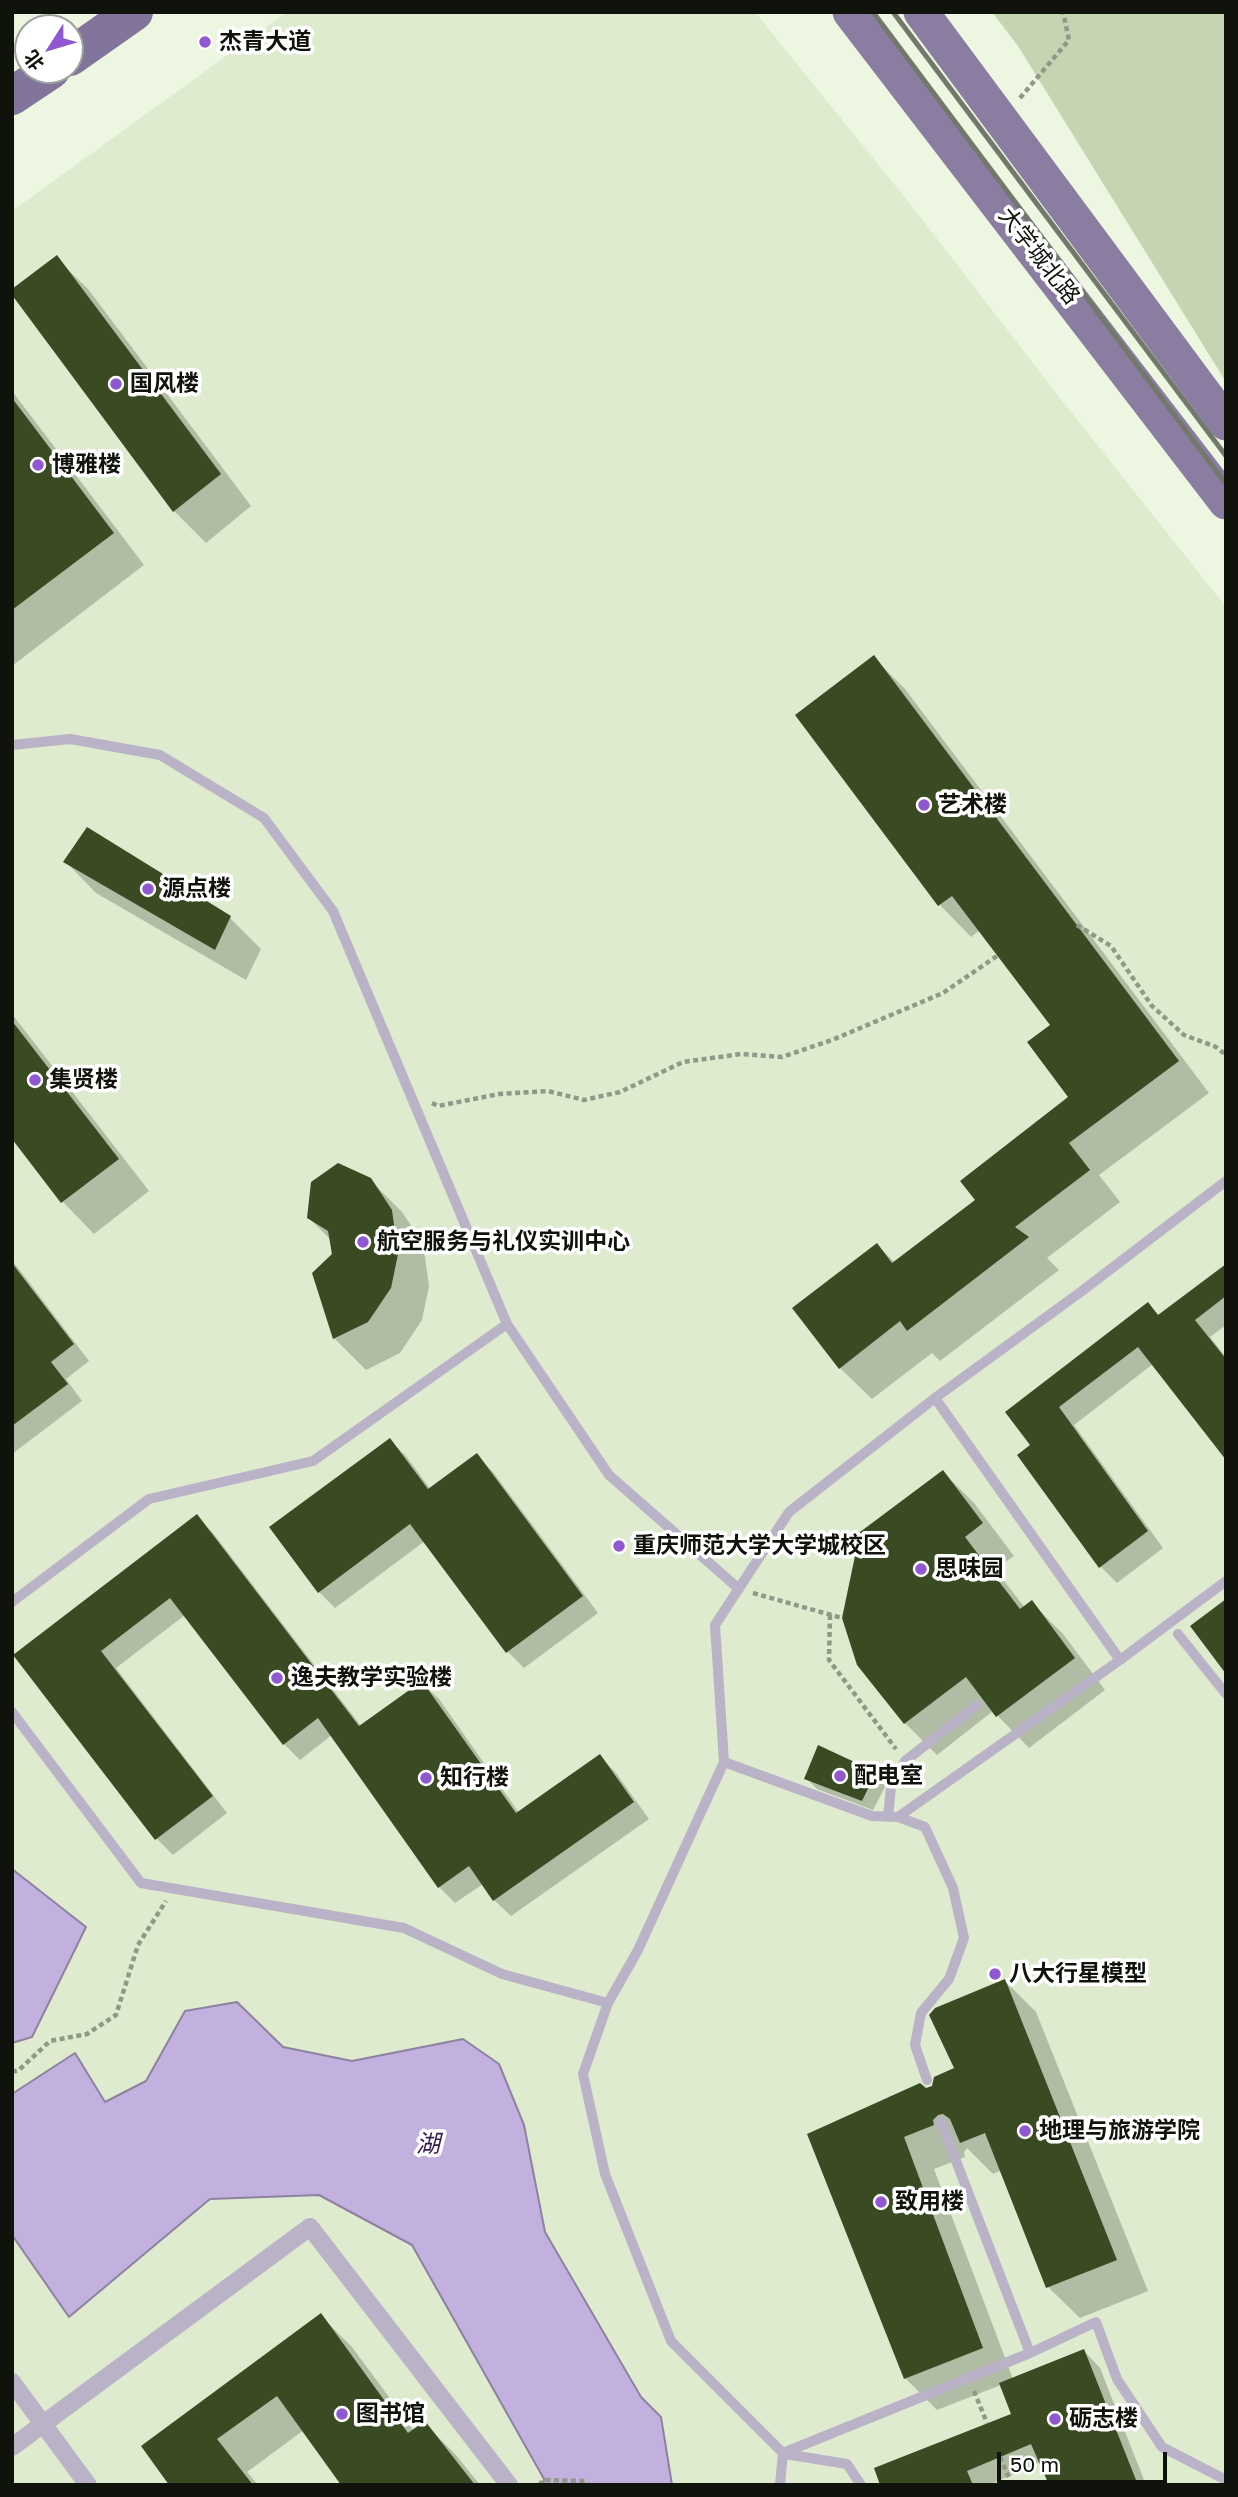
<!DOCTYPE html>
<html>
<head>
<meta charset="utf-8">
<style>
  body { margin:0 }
  #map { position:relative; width:1238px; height:2497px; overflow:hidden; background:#ecf6e0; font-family:"Golos Text","Noto Sans SC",sans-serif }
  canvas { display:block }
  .frame { position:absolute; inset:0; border:14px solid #10130c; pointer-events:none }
  .north { position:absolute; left:14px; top:14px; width:70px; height:70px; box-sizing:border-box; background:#fff; border:2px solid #9fa19e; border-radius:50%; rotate:233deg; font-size:19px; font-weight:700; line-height:28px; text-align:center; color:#10130c }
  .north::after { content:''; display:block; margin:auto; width:24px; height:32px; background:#9058d0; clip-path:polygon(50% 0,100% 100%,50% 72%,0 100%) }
  .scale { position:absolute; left:997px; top:2452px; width:170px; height:32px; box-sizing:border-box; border:4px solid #10130c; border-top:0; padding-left:9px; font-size:21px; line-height:24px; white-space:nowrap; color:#10130c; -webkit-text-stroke:5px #fff; paint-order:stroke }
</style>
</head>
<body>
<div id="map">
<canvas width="1238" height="2497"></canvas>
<div class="frame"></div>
<div class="north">北</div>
<div class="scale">50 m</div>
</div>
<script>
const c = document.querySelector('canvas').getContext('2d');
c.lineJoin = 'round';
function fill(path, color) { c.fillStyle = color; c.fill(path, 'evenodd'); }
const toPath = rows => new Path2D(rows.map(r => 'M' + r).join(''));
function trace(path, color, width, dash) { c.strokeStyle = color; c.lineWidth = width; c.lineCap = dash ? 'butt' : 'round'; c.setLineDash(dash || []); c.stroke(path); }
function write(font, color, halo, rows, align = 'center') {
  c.font = font + ' "Golos Text","Noto Sans SC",sans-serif'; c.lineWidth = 7; c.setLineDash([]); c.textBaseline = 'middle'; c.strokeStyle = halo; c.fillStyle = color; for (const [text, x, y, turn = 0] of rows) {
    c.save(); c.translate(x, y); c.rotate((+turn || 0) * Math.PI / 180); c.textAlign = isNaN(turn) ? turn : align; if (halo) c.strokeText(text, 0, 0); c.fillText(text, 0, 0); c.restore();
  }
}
const built = toPath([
  [287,12,755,12,914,209,1056,393,1226,607,1226,2485,12,2485,12,211]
]);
const green = toPath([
  [992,12,1226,12,1226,382,1018,46]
]);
const water = toPath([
  [12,1869,86,1927,32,2037,12,2043,12,1869],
  [237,2002,283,2047,352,2061,463,2039,499,2064,524,2125,545,2232,641,2397,661,2417,672,2485,543,2485,544,2479,412,2245,319,2195,210,2199,69,2317,12,2235,12,2094,75,2053,105,2102,146,2081,185,2011,237,2002]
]);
const shadow = toPath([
  [56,258,88,289,251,506,206,543,174,511,12,292],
  [12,391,144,565,12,666],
  [874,658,905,689,1209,1093,1099,1175,1120,1202,1047,1258,1059,1270,940,1361,932,1353,872,1399,840,1368,877,1245,895,1263,978,1200,1070,1098,1052,1025,980,930,971,937,940,905,797,715],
  [65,861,230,918,261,949,246,980,96,893],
  [12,1014,149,1191,94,1234,63,1202,12,1136],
  [370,1180,402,1212,423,1243,429,1286,422,1320,400,1353,366,1370,334,1338,331,1240,309,1218],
  [12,1260,89,1361,66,1379,82,1401,12,1454],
  [1226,1266,1226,1325,1210,1337,1226,1357,1226,1457,1153,1364,1074,1425,1163,1548,1117,1583,1100,1566,1033,1446,1007,1412,1148,1305,1160,1316],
  [389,1440,406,1456,431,1490,476,1455,493,1472,598,1613,524,1668,508,1652,425,1541,335,1608,319,1592],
  [943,1472,974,1503,1014,1556,995,1569,1025,1608,1032,1603,1063,1634,1105,1690,1029,1748,993,1711,937,1755,905,1723,858,1664],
  [196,1517,213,1533,361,1726,422,1683,439,1699,519,1813,600,1756,616,1773,649,1819,511,1916,494,1900,483,1884,455,1903,439,1887,332,1735,300,1760,284,1744,185,1615,116,1668,227,1813,173,1855,157,1839,16,1656],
  [819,1748,875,1774,886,1785,873,1810,817,1789,806,1778],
  [1005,1981,1036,2012,1148,2291,1080,2318,1048,2287,1002,2170,993,2174,967,2148,964,2152,965,2157,934,2169,1013,2379,1084,2351,1100,2368,1146,2485,1051,2485,1041,2462,989,2485,882,2485,1013,2415,1001,2385,937,2410,905,2378,809,2135,934,2087,956,2069],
  [321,2316,352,2347,414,2431,424,2423,456,2455,480,2485,344,2485,304,2430,247,2472,258,2485,171,2485]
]);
const building = toPath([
  [57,255,221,474,173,512,12,295,12,289],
  [12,398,114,533,12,610],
  [874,655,1179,1061,1069,1143,1090,1170,1015,1227,1029,1237,907,1331,900,1321,839,1369,792,1308,877,1243,892,1263,975,1200,960,1181,1068,1097,1027,1042,1050,1025,952,896,938,906,795,715],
  [87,827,231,916,215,950,63,862],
  [12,1021,119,1159,61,1203,12,1139],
  [338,1163,371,1178,392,1210,398,1254,391,1288,368,1322,333,1339,312,1273,332,1254,328,1231,307,1218,311,1182],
  [12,1263,74,1344,51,1362,68,1384,12,1426],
  [1226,1264,1226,1296,1195,1320,1226,1359,1226,1460,1138,1347,1059,1407,1148,1531,1099,1568,1017,1455,1030,1445,1005,1412,1148,1302,1158,1315],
  [390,1438,428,1489,477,1453,583,1596,506,1653,410,1524,318,1593,269,1527],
  [943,1470,983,1523,965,1537,1020,1609,1032,1600,1075,1658,996,1717,966,1677,904,1724,857,1665,842,1618,860,1532],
  [197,1514,359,1726,422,1681,516,1813,600,1754,634,1802,493,1901,469,1866,438,1888,318,1718,283,1745,170,1598,101,1651,213,1796,155,1840,13,1655],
  [1226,1599,1226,1674,1190,1626],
  [818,1745,876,1772,862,1801,804,1779],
  [1005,1979,1117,2260,1046,2288,985,2133,960,2143,950,2119,943,2114,938,2115,933,2120,934,2125,904,2137,983,2348,904,2379,807,2134,920,2083,926,2088,932,2086,934,2077,954,2068,929,2015,935,2008],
  [321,2313,408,2433,425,2421,475,2485,341,2485,277,2396,217,2439,253,2485,169,2485,141,2446],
  [1084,2349,1138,2485,1049,2485,1031,2444,967,2471,973,2485,880,2485,874,2468,1011,2414,999,2383]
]);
const path = toPath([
  [1020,98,1069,40,1063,12],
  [1077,925,1111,946,1152,1006,1184,1035,1216,1047,1226,1055],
  [432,1103,438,1106,499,1094,548,1091,584,1100,620,1092,683,1062,741,1054,782,1057,832,1040,943,993,997,956],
  [753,1593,842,1618],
  [830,1615,829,1660,896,1749],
  [12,2072,19,2070,50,2041,87,2034,116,2015,138,1945,166,1901],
  [974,2391,987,2423],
  [1000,2457,1012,2485],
  [539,2485,544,2480,585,2481,588,2485]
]);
const service = toPath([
  [12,745,70,739,160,755,264,818,333,911,507,1324,609,1475,739,1589],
  [935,1398,1120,1660],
  [12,1602,149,1499,313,1461,507,1324],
  [1178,1634,1226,1694],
  [12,1712,141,1883,404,1928,502,1974,608,2003],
  [724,1762,872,1816,898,1817,925,1827,953,1888,964,1938,949,1979,921,2013,915,2045,927,2080],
  [888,1817,891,1787,905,1761,977,1705],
  [898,1817,1120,1660,1226,1581],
  [941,2122,1030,2353,1096,2322,1117,2379,1162,2447,1226,2480],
  [783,2453,1030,2353],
  [785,2454,847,2464,861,2485],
  [780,2485,783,2453,671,2341,605,2174,583,2074,608,2003,638,1950,724,1762,715,1625,789,1512,935,1398,1082,1291,1226,1181]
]);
const pedestrian = toPath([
  [12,2382,88,2485],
  [12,2447,310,2227,509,2485]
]);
const primary = toPath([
  [850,12,1226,502],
  [921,12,1226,423]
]);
const trunk = toPath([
  [70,57,134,12],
  [12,96,51,70]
]);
const rail = toPath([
  [873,12,1226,484],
  [893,12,1226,456]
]);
const markers = [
  [205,42,7,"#9058d0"],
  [116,384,7,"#9058d0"],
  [38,465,7,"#9058d0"],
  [924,805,7,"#9058d0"],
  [148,889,7,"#9058d0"],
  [35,1080,7,"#9058d0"],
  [363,1242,7,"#9058d0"],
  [619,1546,7,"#9058d0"],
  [921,1569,7,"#9058d0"],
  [277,1678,7,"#9058d0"],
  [840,1776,7,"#9058d0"],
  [426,1778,7,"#9058d0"],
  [995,1974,7,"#9058d0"],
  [1025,2131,7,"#9058d0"],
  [881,2202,7,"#9058d0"],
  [342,2414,7,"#9058d0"],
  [1055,2419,7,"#9058d0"]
];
const poiNames = [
  ["杰青大道",219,42],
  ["国风楼",130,384],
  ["博雅楼",52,465],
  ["艺术楼",938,805],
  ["源点楼",162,889],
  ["集贤楼",49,1080],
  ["航空服务与礼仪实训中心",377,1242],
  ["重庆师范大学大学城校区",633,1546],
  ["思味园",935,1569],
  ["逸夫教学实验楼",291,1678],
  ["配电室",854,1776],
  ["知行楼",440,1778],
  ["八大行星模型",1009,1974],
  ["地理与旅游学院",1039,2131],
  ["致用楼",895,2202],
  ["图书馆",356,2414],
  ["砺志楼",1069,2419]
];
const streetNames = [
  ["大学城北路",1039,256,52]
];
const waterNames = [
  ["湖",428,2144]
];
fill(built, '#deebcf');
fill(green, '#c5d5b2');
fill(water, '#c2b1de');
trace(water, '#8d829f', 2);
fill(shadow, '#0003');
fill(building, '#3a4b23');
trace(path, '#919888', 4.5, [5, 3.5]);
trace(service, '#bab2c6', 10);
trace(pedestrian, '#bab2c6', 18);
trace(primary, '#8b7da1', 35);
trace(trunk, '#82749a', 38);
trace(rail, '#72786b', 5);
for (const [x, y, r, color] of markers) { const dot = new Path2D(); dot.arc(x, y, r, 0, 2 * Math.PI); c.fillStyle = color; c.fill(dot); trace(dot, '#fff', 2.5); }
write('bold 23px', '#10130c', '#fff', poiNames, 'left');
write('23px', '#10130c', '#fff', streetNames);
write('italic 24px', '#341b51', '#fff', waterNames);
</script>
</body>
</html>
